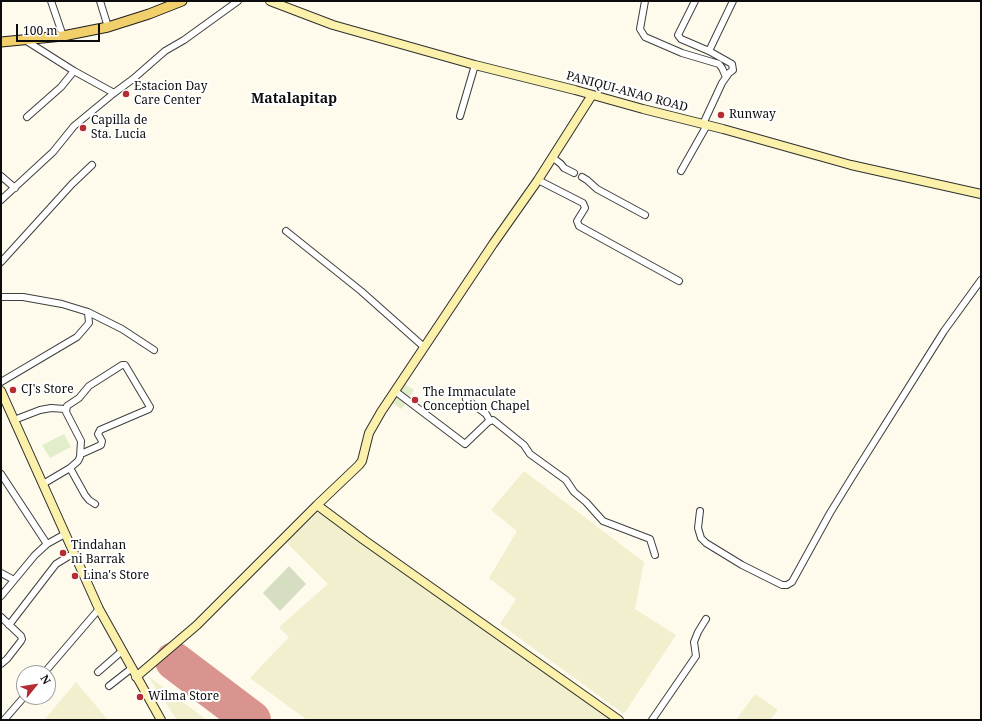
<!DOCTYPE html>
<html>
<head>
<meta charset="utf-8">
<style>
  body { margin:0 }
  #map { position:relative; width:982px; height:721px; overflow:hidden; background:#fefbed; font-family:"Noto Serif",serif }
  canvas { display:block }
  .frame { position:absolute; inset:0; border:2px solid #0c0c0c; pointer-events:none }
  .north { position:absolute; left:16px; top:665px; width:40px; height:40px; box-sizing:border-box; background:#fff; border:1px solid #9e9e9e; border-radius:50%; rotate:60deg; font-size:11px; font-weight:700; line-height:16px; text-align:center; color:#0c0c0c }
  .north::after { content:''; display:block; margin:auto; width:14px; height:18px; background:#b52c33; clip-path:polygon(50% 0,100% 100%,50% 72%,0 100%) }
  .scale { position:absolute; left:16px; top:24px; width:84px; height:18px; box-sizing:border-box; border:2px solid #0c0c0c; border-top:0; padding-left:5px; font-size:12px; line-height:14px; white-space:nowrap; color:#0c0c0c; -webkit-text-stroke:3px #fff; paint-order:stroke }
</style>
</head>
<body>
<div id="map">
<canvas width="982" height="721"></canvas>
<div class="frame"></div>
<div class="north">N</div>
<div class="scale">100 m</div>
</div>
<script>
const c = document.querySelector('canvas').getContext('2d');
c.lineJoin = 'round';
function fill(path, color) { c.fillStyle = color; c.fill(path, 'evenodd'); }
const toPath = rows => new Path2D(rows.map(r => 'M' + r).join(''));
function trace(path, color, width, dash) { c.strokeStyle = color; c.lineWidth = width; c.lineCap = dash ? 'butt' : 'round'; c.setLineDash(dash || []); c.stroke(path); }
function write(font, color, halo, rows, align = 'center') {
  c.font = font + ' "Noto Serif",serif'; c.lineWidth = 4; c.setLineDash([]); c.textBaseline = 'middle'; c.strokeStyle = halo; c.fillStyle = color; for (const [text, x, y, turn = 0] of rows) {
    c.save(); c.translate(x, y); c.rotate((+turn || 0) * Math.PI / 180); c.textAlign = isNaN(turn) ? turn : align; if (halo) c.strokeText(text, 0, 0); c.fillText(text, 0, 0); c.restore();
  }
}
const farmland = toPath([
  [524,471,644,562,635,609,676,635,624,714,500,624,516,599,489,578,517,531,491,510],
  [320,511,501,642,612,720,307,720,250,678,289,637,279,627,328,584,286,542],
  [148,676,207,720,177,720],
  [76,682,108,720,44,720],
  [755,694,778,710,770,720,736,720]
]);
const cemetery = toPath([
  [289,566,306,584,280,611,263,593]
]);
const pitch = toPath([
  [405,384,414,390,402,409,392,403],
  [64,434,71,447,50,458,42,445]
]);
const runway = toPath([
  [174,661,252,720]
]);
const street = toPath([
  [51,1,63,36],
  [100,1,108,27],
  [645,1,640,29,645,37,682,53,719,64,722,68,726,77],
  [695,1,678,35,681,39,709,51],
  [25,40,74,71,114,93],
  [460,116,475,65],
  [27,117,61,87,74,71],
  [703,124,722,83,729,73,733,70,732,64,709,51,733,1],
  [552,157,561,164,564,168,574,173],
  [681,171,707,125],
  [1,176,15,188],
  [582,177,587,180,597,189,645,215],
  [538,180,583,203,585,208,577,221,579,226,679,281],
  [1,200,53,152,74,126,114,93,133,79,165,51,184,40,238,1],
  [286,231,361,291,424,347],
  [1,262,72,184,92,165],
  [1,297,23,297,62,304,88,312,89,323,77,337,1,382],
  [88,312,122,329,154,350],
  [395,391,465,444,488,422,493,420,524,445,530,454,566,480,574,492,586,502,603,521,650,539,655,555],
  [466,399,486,414,490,421],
  [14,420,40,410,51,408,65,409],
  [70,468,85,495,89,500,95,504],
  [1,474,47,544],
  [43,484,70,468,78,461,80,457,81,441,66,412,67,406,79,398,89,386,122,365,125,365,150,407,149,409,100,430,98,434,102,441,101,445,81,454],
  [700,511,698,528,701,538,706,543,742,565,782,585,787,585,792,582,830,513,854,474,944,331,981,280],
  [1,573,14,580],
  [1,596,35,555,47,544,65,534],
  [1,617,21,636,22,639,21,641,7,659,1,664],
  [9,625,56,564,74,553],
  [98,672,122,651],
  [44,673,99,609],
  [109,686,132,668],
  [4,720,24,697],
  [652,720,696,656,694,642,698,632,706,619]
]);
const secondary = toPath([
  [270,1,333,25,475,65,575,90,643,109,723,129,851,165,981,194],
  [1,391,99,609,161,720],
  [317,505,364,540,619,720],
  [136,677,197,625,317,505,359,465,362,461,369,433,381,412,493,244,538,180,592,95]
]);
const primary = toPath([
  [1,42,63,36,108,27,149,14,182,1]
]);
const markers = [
  [126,94,4,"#b52c33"],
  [721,115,4,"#b52c33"],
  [83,128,4,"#b52c33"],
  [13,390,4,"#b52c33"],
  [415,400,4,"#b52c33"],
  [63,553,4,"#b52c33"],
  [75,576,4,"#b52c33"],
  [140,697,4,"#b52c33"]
];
const poiNames = [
  ["Estacion Day",134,87],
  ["Care Center",134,101],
  ["Runway",729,115],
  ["Capilla de",91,121],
  ["Sta. Lucia",91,135],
  ["CJ's Store",21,390],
  ["The Immaculate",423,393],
  ["Conception Chapel",423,407],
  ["Tindahan",71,546],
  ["ni Barrak",71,560],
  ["Lina's Store",83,576],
  ["Wilma Store",148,697]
];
const streetNames = [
  ["PANIQUI-ANAO ROAD",627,92,15]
];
const quarterNames = [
  ["Matalapitap",294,99]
];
fill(farmland, '#f2efce');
fill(cemetery, '#d5dec0');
fill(pitch, '#e2eeca');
trace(runway, '#da9490', 38);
trace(street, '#3f3f3f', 8);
trace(secondary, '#2e2e2e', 10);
trace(primary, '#1d1d1d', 11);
trace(street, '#fff', 6);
trace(secondary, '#fbf1ab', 8);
trace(primary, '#f1cf6a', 9);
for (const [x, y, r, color] of markers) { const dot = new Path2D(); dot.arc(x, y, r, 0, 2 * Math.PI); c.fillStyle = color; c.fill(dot); trace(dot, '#fff', 1.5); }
write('12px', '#0c0c0c', '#fff', poiNames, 'left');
write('12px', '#0c0c0c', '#fff', streetNames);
write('bold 14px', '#0c0c0c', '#fff', quarterNames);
</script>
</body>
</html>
